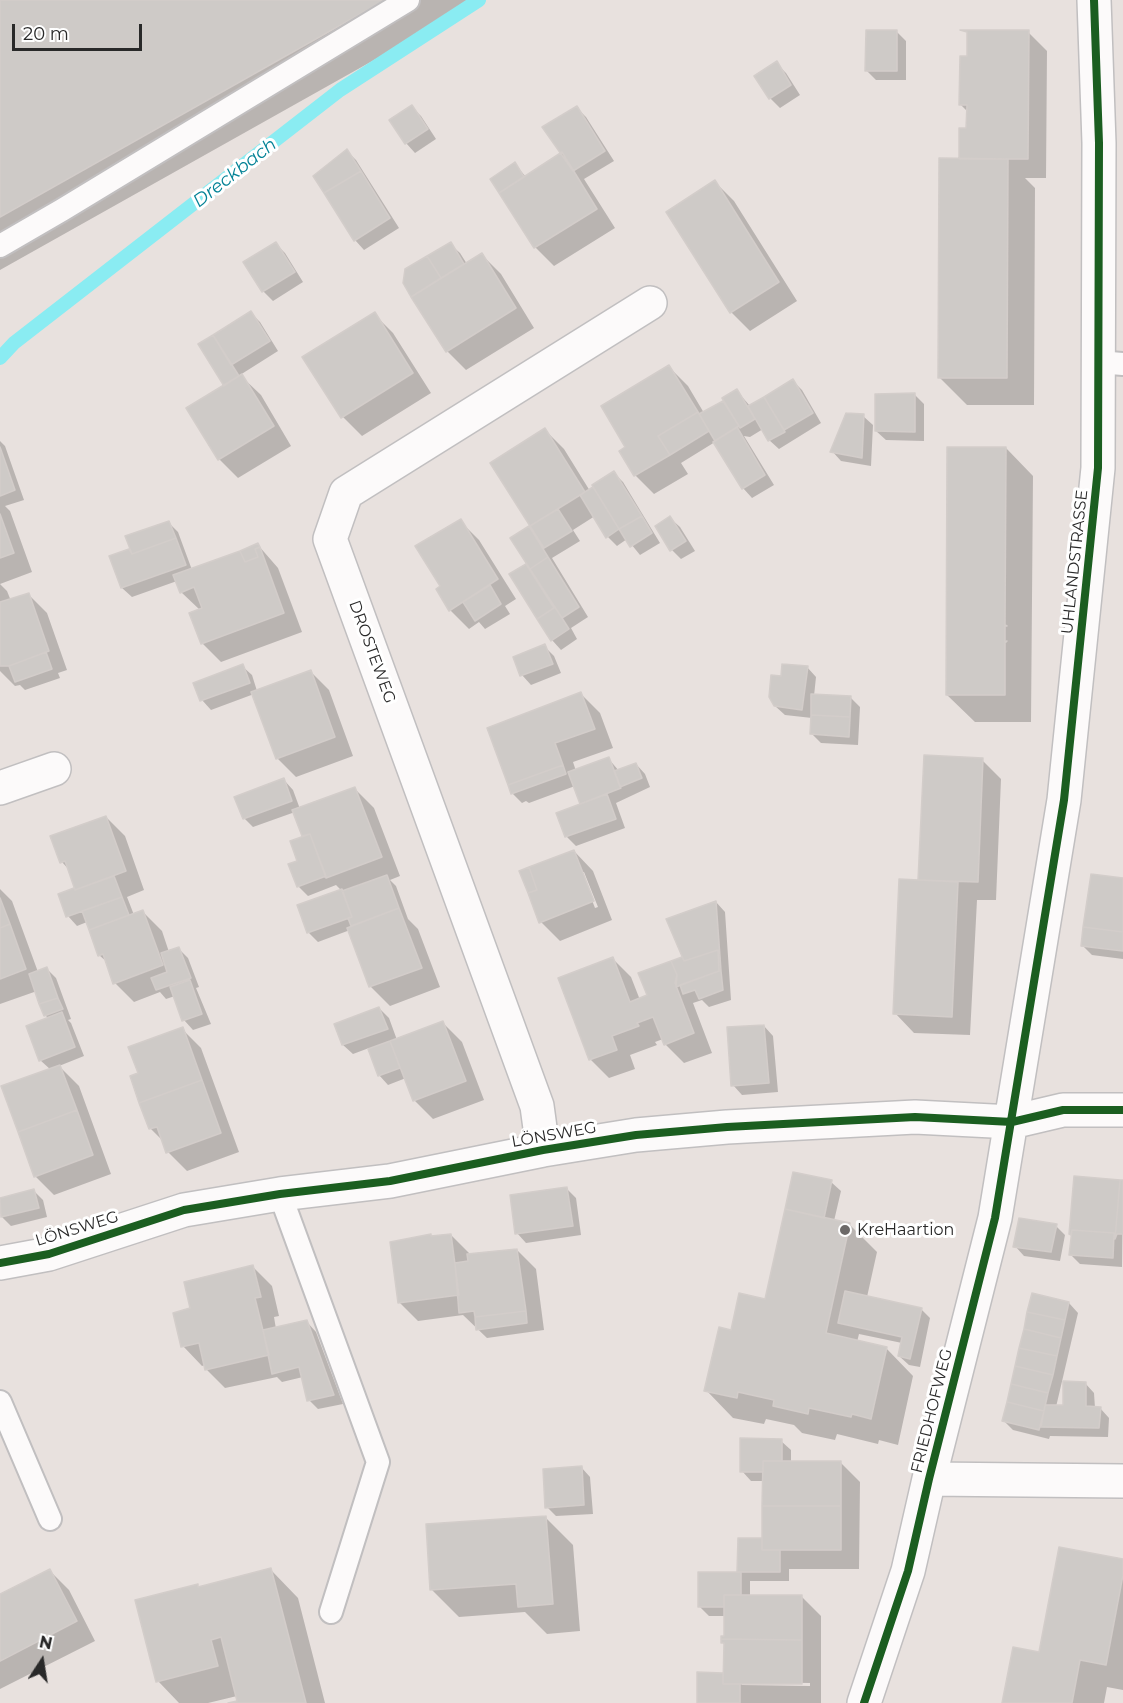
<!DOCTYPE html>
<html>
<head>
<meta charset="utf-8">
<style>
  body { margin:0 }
  #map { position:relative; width:1123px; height:1703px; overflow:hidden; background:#e8e1de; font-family:Montserrat,sans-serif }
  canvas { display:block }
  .north { position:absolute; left:12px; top:1631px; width:60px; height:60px; -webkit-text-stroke:4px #fff; paint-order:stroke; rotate:12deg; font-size:16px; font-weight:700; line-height:24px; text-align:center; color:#292929 }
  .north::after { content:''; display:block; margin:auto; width:21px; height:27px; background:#292929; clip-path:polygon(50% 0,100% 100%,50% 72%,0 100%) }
  .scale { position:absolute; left:12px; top:24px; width:130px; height:27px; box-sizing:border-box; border:3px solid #292929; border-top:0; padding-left:8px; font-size:18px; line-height:21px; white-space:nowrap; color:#292929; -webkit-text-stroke:4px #fff; paint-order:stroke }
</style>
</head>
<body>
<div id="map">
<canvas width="1123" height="1703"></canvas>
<div class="north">N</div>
<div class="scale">20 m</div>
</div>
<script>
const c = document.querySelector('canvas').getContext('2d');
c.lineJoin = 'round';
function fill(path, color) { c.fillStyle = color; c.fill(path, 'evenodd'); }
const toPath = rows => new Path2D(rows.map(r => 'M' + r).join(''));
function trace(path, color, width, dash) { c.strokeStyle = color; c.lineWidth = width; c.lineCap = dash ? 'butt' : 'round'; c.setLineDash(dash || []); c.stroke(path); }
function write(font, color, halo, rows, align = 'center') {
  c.font = font + ' Montserrat,sans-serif'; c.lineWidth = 6; c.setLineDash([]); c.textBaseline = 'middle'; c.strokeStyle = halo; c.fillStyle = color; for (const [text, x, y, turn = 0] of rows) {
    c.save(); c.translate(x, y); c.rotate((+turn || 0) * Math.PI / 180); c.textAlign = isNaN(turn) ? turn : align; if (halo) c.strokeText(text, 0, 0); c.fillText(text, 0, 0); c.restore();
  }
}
const shadow = toPath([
  [0,0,481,0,0,270],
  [896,31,906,41,906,80,876,80,867,71],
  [1028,32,1047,51,1046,178,1025,178,1035,188,1034,405,967,405,939,377,961,160,968,130,968,112,961,105,969,57],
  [776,63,786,73,800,95,780,108,770,98],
  [412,107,421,116,436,139,415,153,406,143],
  [577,108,586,117,614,161,584,179,615,228,554,266,535,247,500,192,515,164,526,177,561,154],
  [347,151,356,160,399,228,364,250,355,240],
  [715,182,734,201,797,301,750,331,731,312],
  [276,244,285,253,303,282,273,301,263,291,245,263],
  [450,244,460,253,467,264,482,255,501,274,534,328,466,370,447,351,404,283],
  [251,313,260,322,278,351,240,375,261,395,291,446,238,478,219,459,226,386,200,344],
  [374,314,393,333,431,393,362,436,343,417,305,358],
  [669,367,688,386,704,413,725,401,737,391,750,406,793,381,802,390,821,423,779,449,769,440,763,429,750,437,744,436,774,485,752,498,743,488,715,442,681,463,688,474,654,494,635,475,621,451,627,447],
  [915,395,924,404,924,441,886,440,876,431],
  [863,416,873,425,871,466,841,461,832,451],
  [545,430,564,449,590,491,614,473,623,482,660,543,640,555,627,539,617,546,608,537,595,516,573,530,580,541,552,558,588,617,571,628,577,639,561,650,552,640,511,575,528,564,512,539,532,527],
  [0,441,5,446,24,500,5,506,10,511,32,572,0,584,7,591,11,601,28,594,47,613,67,670,58,673,60,678,25,690,20,685,15,686,0,671],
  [1006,448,1033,476,1031,722,975,722,947,695],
  [670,518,680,527,695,551,681,559,672,550],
  [460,521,479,540,516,599,505,606,510,614,485,629,479,622,469,629,450,610,442,587],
  [168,522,178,532,192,570,258,545,278,568,302,632,221,662,202,643,200,610,181,592,177,581,132,597,122,588,111,557,131,550],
  [544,646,554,656,561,673,531,685,522,675,515,658],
  [242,666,252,675,257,691,310,671,329,690,353,756,296,777,277,758,254,694,211,710,202,700],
  [807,667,816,677,814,696,851,698,860,707,858,745,821,743,811,733,812,718,785,715,775,706],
  [581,694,600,713,613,748,573,762,576,771,608,758,619,771,636,764,645,774,650,787,616,803,625,828,576,846,567,837,558,814,582,805,575,786,529,803,526,801,522,803,512,793],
  [926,757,982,760,1001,779,996,900,977,900,970,1035,914,1033,895,1013,920,881],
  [284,780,293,790,300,809,355,789,374,808,400,876,390,880,396,886,408,919,418,929,440,987,390,1006,371,987,350,930,318,942,309,933,299,906,342,891,336,885,308,896,299,887,290,865,299,862,305,837,295,812,253,827,244,818],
  [106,817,125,836,144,890,127,897,134,915,143,912,162,931,169,952,179,949,188,958,199,987,196,988,211,1024,193,1030,184,1020,175,996,166,999,160,992,134,1002,115,983,108,963,99,955,87,922,77,926,68,916,60,895,76,888,70,871,62,862],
  [574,851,593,871,612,920,560,941,541,922],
  [581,872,584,872,598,907,595,908],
  [1123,880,1123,959,1092,955,1083,946],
  [0,889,12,901,38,972,47,969,56,978,71,1019,68,1020,71,1023,84,1056,59,1066,79,1086,111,1174,54,1195,35,1176,51,1070,40,1060,49,1019,46,1016,37,991,0,1004],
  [716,902,725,912,731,1000,709,1007,702,1000,693,1003,712,1053,684,1063,665,1044,663,1039,655,1042,657,1045,630,1055,635,1069,609,1078,590,1059,612,958,631,977,640,1000,649,996,640,973,683,958],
  [379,1008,389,1018,397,1040,443,1023,462,1042,484,1100,433,1119,414,1100,406,1078,388,1085,379,1075,369,1048,353,1054,343,1045,336,1025],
  [764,1026,773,1036,778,1092,742,1095,733,1085],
  [182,1029,201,1048,239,1152,187,1171,168,1152,164,1142,150,1128,139,1074],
  [831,1182,841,1191,834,1221,850,1225,877,1252,867,1297,921,1309,930,1318,920,1367,909,1365,899,1356,902,1343,859,1334,857,1342,886,1348,913,1376,898,1445,879,1440,878,1444,837,1434,835,1440,802,1433,794,1425,766,1419,764,1424,733,1418,706,1390,732,1331,766,1301],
  [1123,1182,1122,1267,1080,1264,1071,1255],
  [567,1189,576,1198,581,1235,526,1243,517,1233],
  [33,1190,43,1200,47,1217,11,1226,2,1217,0,1199],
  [1056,1226,1065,1235,1060,1261,1024,1256,1015,1246],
  [430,1235,433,1238,451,1235,471,1255,517,1250,536,1269,544,1330,487,1338,463,1315,418,1321,399,1302],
  [253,1267,272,1286,279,1316,274,1317,276,1329,307,1322,316,1332,343,1404,318,1409,309,1400,303,1377,282,1382,277,1377,225,1388,206,1369,205,1365,202,1366,183,1346,192,1309],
  [1033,1295,1069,1303,1078,1313,1056,1407,1065,1407,1085,1383,1094,1393,1095,1408,1100,1408,1109,1418,1108,1437,1050,1436,1049,1439,1013,1430,1004,1421],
  [781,1441,791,1450,791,1463,841,1463,860,1482,859,1569,789,1569,789,1581,750,1581,750,1596,802,1597,821,1616,821,1703,699,1703,723,1674,725,1676,725,1645,723,1643,725,1637,725,1616,709,1616,699,1606,739,1574,764,1540,764,1481,751,1481,742,1471],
  [742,1682,810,1683,810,1686,742,1685],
  [581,1467,590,1477,593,1514,556,1516,547,1507],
  [546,1518,573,1545,580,1631,547,1634,525,1612,459,1617,432,1590],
  [1123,1561,1123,1690,1107,1687,1104,1703,1004,1703],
  [271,1570,298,1598,325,1703,234,1703,238,1702,237,1696,208,1703,179,1703,158,1681,197,1586,200,1588],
  [50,1571,69,1590,95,1641,0,1689,0,1596]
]);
const stream = toPath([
  [0,358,14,343,340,90,479,0]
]);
const building = toPath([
  [0,0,385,0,0,217,0,0],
  [866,30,897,30,897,71,865,71,866,30],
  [960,30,1029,30,1028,159,959,159,959,128,966,128,967,105,959,105,960,56,967,56,967,32,960,30],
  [777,61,791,85,769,99,754,76,777,61],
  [412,105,428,129,405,144,389,120,412,105],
  [577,106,605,151,573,171,542,127,577,106],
  [347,149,361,171,324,193,313,176,347,149],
  [562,152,597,209,534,248,499,193,562,152],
  [939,158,1008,159,1007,378,938,378,939,158],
  [515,162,524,177,499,193,490,179,515,162],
  [361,171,390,218,354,241,324,193,361,171],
  [715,180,779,282,730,313,666,212,715,180],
  [276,242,295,272,262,292,243,262,276,242],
  [451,242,464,264,441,278,427,256,451,242],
  [482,253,516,308,446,352,411,297,482,253],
  [427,256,441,278,411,297,403,283,405,269,427,256],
  [251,311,270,341,231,365,213,335,251,311],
  [375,312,413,373,341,418,302,357,375,312],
  [213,335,239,376,224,386,198,344,213,335],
  [669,365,698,412,658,436,670,455,634,476,619,451,625,447,601,406,669,365],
  [242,374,274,426,218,460,186,408,242,374],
  [793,379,813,413,784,430,764,397,793,379],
  [737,389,755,419,740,428,722,398,737,389],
  [915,393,915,432,875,431,875,394,915,393],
  [764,397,785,432,768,441,748,406,764,397],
  [723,401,739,426,715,441,699,414,723,401],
  [698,412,709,431,670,455,658,436,698,412],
  [846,413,864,414,862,458,830,452,846,413],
  [737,427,765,475,742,489,713,442,737,427],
  [545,428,585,492,530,526,490,463,545,428],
  [0,447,15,490,0,496,0,447],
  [947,447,1006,447,1005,625,1007,626,1005,626,1005,642,1007,641,1005,643,1005,695,946,695,947,447],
  [614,471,642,516,619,529,592,485,614,471],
  [593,487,619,529,606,538,580,495,593,487],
  [558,509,572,531,544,548,530,526,558,509],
  [0,514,14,553,0,558,0,514],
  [642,516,652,533,630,547,619,529,642,516],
  [670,516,686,541,670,551,655,526,670,516],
  [461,519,498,579,449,611,436,589,440,586,415,546,461,519],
  [169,521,176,538,132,554,125,536,169,521],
  [529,526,548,557,530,569,510,538,529,526],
  [176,538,186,565,121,588,109,556,129,549,132,554,176,538],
  [258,543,260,547,255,549,258,557,245,562,240,551,258,543],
  [260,547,284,613,201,644,189,613,202,608,194,587,180,593,173,575,240,551,245,562,258,557,255,549,260,547],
  [548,557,579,607,562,618,530,569,548,557],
  [526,564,554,608,537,619,509,574,526,564],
  [490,585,501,604,475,621,463,602,490,585],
  [29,593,49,651,9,666,0,666,0,602,29,593],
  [555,607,569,629,551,641,537,619,555,607],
  [545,644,553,664,520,676,513,657,545,644],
  [46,652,52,669,15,682,9,666,46,652],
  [243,664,250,683,200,701,193,683,243,664],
  [782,664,808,666,802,710,774,706,769,697,771,675,781,676,782,664],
  [311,670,335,737,276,759,251,692,311,670],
  [581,692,595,729,555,743,563,765,508,785,487,728,581,692],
  [811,694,851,696,850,717,811,715,811,694],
  [811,715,850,717,849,737,810,734,811,715],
  [924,755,983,758,978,882,918,880,924,755],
  [609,757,621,788,580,804,568,772,609,757],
  [636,763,642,778,620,787,614,771,636,763],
  [563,765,566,774,511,794,508,785,563,765],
  [284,778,292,801,243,819,234,797,284,778],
  [355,787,382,857,326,878,310,834,302,836,292,810,355,787],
  [607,794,616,819,565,837,556,813,607,794],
  [106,816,126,871,75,890,65,861,60,863,50,836,106,816],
  [310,834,326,876,297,887,288,864,297,861,290,841,310,834],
  [574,850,594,901,539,923,528,893,537,890,529,867,574,850],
  [529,867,537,890,528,893,519,871,529,867],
  [1091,874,1123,878,1123,932,1083,927,1091,874],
  [387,875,399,908,351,926,348,918,352,917,342,891,387,875],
  [114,876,122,897,66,917,58,894,74,888,75,890,114,876],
  [899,879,958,882,952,1017,893,1014,899,879],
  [342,889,352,917,307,933,297,905,342,889],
  [122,897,129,915,89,930,82,911,122,897],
  [0,898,10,924,0,928,0,898],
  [716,901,721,971,719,971,718,950,684,961,666,919,716,901],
  [399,908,422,968,369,987,347,928,399,908],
  [143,910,163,965,113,984,103,954,98,956,89,930,143,910],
  [10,924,26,969,0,979,0,928,10,924],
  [1083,927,1123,932,1123,951,1081,946,1083,927],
  [179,947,191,978,156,990,151,978,167,972,161,953,179,947],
  [718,950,719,971,676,987,677,975,671,961,682,957,684,961,718,950],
  [613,957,630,1002,647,995,638,973,671,961,677,975,675,983,694,1033,664,1045,653,1017,637,1023,639,1026,612,1036,617,1050,589,1060,558,978,613,957],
  [47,967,58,998,39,1004,29,974,47,967],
  [719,971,721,971,723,990,699,999,695,990,683,994,680,985,719,971],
  [190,980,202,1014,182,1021,170,987,190,980],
  [58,998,63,1009,44,1016,39,1004,58,998],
  [379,1007,388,1029,342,1045,334,1024,379,1007],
  [62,1012,75,1047,39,1061,26,1026,62,1012],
  [443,1021,466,1081,413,1101,390,1041,443,1021],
  [764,1025,769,1083,731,1086,727,1027,764,1025],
  [183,1027,202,1080,139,1103,130,1076,138,1073,128,1047,183,1027],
  [390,1041,400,1068,378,1076,368,1049,390,1041],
  [60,1065,77,1110,18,1132,1,1086,60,1065],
  [202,1080,221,1133,166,1153,157,1127,149,1129,139,1103,202,1080],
  [77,1110,93,1155,34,1177,18,1132,77,1110],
  [793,1172,832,1180,824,1218,785,1209,793,1172],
  [1074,1176,1120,1180,1115,1239,1114,1233,1072,1230,1071,1235,1069,1234,1074,1176],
  [1120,1180,1123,1180,1123,1234,1117,1234,1115,1239,1120,1180],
  [567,1187,573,1226,515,1234,510,1195,567,1187],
  [34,1189,39,1208,1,1217,0,1198,34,1189],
  [785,1209,850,1223,826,1333,887,1347,871,1419,852,1414,851,1417,809,1408,808,1414,773,1406,774,1400,738,1392,737,1398,704,1391,719,1327,731,1330,739,1293,765,1299,785,1209],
  [1019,1218,1057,1224,1051,1252,1013,1247,1019,1218],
  [1072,1230,1114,1233,1113,1258,1069,1255,1072,1230],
  [431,1234,431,1236,451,1234,459,1295,398,1303,390,1242,431,1234],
  [517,1249,526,1311,475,1317,474,1311,459,1313,455,1263,468,1261,467,1254,517,1249],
  [253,1265,261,1297,255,1298,269,1355,205,1370,199,1343,181,1347,173,1313,190,1308,184,1282,253,1265],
  [845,1291,922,1308,910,1359,898,1356,902,1337,838,1323,845,1291],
  [1032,1293,1069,1302,1065,1320,1027,1312,1032,1293],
  [526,1311,527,1323,476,1330,475,1317,526,1311],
  [1027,1312,1065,1320,1061,1338,1024,1329,1027,1312],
  [307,1320,334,1395,307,1401,299,1367,272,1374,263,1330,307,1320],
  [1024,1329,1061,1338,1057,1356,1019,1348,1024,1329],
  [1019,1348,1057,1356,1053,1375,1015,1366,1019,1348],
  [1015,1366,1053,1375,1048,1393,1011,1384,1015,1366],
  [1063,1381,1086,1382,1086,1406,1101,1407,1099,1428,1041,1427,1045,1405,1063,1405,1063,1381],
  [1011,1384,1048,1393,1044,1411,1007,1402,1011,1384],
  [1007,1402,1044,1411,1039,1430,1002,1421,1007,1402],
  [740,1438,782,1439,782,1461,763,1461,763,1472,740,1472,740,1438],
  [763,1461,841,1461,841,1506,762,1506,763,1461],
  [582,1466,584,1505,545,1508,543,1469,582,1466],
  [762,1506,841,1506,841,1550,762,1550,762,1506],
  [546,1516,553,1604,518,1607,516,1584,430,1590,426,1524,546,1516],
  [738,1538,762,1538,762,1550,780,1550,780,1572,737,1572,738,1538],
  [1059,1547,1123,1559,1123,1575,1106,1665,1080,1660,1072,1703,1002,1703,1013,1647,1039,1652,1059,1547],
  [271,1568,306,1703,228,1703,237,1701,221,1637,211,1640,218,1666,156,1682,135,1600,198,1584,198,1587,271,1568],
  [50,1569,77,1621,0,1661,0,1594,50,1569],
  [698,1572,741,1572,741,1595,724,1595,724,1607,698,1607,698,1572],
  [724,1595,802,1595,802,1640,721,1639,721,1636,724,1636,724,1595],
  [721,1639,802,1640,802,1684,723,1684,724,1643,721,1643,721,1639],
  [697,1672,723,1673,723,1684,740,1684,740,1703,697,1703,697,1672]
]);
const service = toPath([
  [0,246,62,210,408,0],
  [1098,362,1123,364],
  [280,1194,378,1462,331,1612],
  [0,1402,50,1519]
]);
const minor = toPath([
  [0,788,54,769],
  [543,1150,537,1106,330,539,346,493,650,303],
  [0,1263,49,1254,184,1210,280,1194,390,1181,543,1150,636,1135,727,1127,915,1117,1012,1122,1063,1110,1123,1110],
  [929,1479,1123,1481],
  [864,1703,908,1571,929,1479,995,1218,1064,800,1098,468,1099,143,1094,0]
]);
const cycleway = toPath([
  [0,1263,49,1254,184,1210,280,1194,390,1181,543,1150,636,1135,727,1127,915,1117,1012,1122,1063,1110,1123,1110],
  [864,1703,908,1571,929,1479,995,1218,1064,800,1098,468,1099,143,1094,0]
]);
const markers = [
  [845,1230,6,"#6c6968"]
];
const streetNames = [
  ["UHLANDSTRASSE",1075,562,-84],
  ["DROSTEWEG",372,652,70],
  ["LÖNSWEG",554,1135,-10],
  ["LÖNSWEG",77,1229,-17],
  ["FRIEDHOFWEG",932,1411,-76]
];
const poiNames = [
  ["KreHaartion",857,1230]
];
const waterNames = [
  ["Dreckbach",235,173,-38]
];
fill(shadow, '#0003');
trace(stream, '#8aecf2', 14);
fill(building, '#cecac7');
trace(building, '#d3cdca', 1.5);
trace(service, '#c1bfc0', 26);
trace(minor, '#c1bfc0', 36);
trace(service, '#fcfafa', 22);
trace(minor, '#fcfafa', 33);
trace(cycleway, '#1b5e20', 8);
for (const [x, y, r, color] of markers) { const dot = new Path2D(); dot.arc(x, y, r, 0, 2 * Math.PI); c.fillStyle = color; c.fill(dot); trace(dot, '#fff', 2); }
write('16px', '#292929', '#fff', streetNames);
write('16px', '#292929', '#fff', poiNames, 'left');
write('italic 18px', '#038296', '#fff', waterNames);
</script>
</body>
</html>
